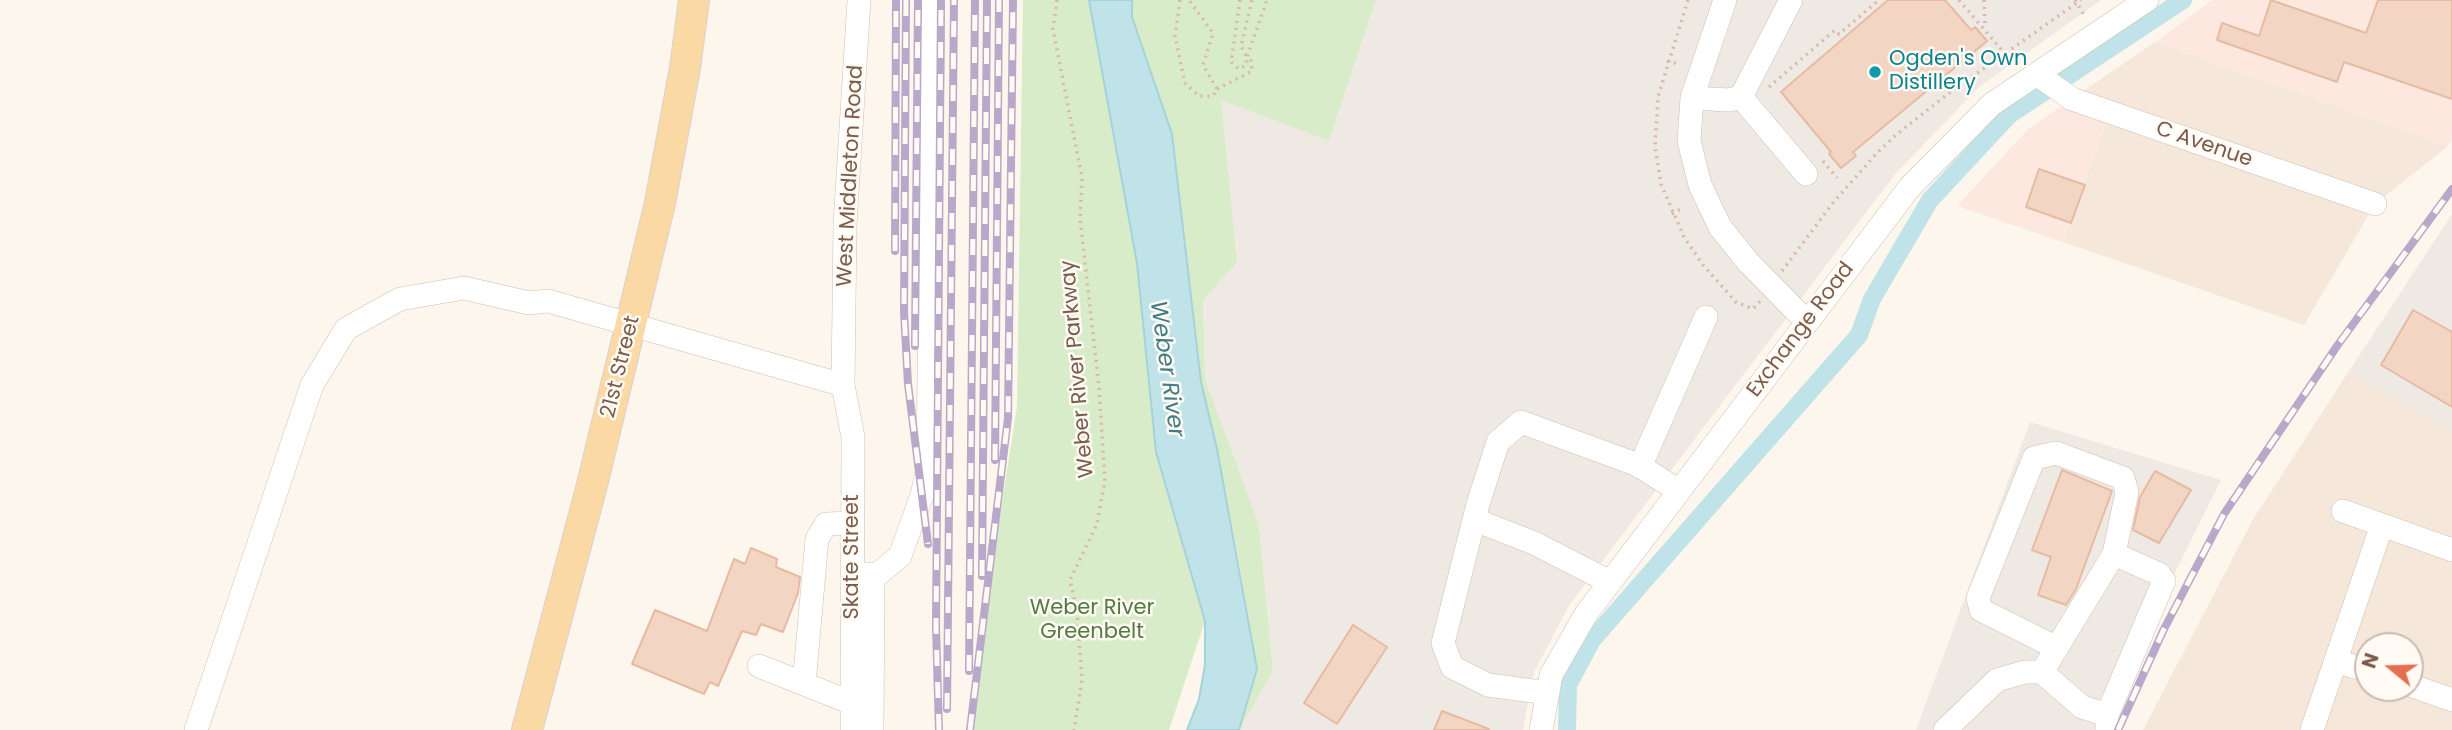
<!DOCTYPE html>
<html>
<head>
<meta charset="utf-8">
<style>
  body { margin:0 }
  #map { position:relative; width:2452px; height:730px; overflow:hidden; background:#fdf6ec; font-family:Poppins,sans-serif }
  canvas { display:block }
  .north { position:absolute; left:2354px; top:632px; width:70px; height:70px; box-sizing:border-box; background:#fffaf3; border:2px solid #cabbb1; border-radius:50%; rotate:289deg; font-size:19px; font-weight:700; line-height:28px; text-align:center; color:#7a5c4d }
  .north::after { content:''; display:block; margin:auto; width:24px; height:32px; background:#e76f51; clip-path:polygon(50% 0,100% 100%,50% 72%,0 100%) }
</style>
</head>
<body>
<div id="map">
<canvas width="2452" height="730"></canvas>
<div class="north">N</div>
</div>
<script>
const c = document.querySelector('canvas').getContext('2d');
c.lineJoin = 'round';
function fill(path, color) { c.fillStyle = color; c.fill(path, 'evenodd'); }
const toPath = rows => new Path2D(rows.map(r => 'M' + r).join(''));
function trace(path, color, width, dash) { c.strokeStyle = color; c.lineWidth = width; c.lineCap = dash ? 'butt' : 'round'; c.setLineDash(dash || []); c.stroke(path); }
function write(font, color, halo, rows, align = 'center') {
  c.font = font + ' Poppins,sans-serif'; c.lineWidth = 5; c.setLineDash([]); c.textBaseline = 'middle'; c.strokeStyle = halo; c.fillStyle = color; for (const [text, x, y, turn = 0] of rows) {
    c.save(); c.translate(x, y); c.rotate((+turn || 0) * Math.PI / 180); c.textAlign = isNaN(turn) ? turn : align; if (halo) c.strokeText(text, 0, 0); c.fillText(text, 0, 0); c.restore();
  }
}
const residential = toPath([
  [2155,42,2448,146,2375,204,2304,325,2063,242,2113,103,2082,92],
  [2349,371,2452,431,2452,730,2143,730,2252,521],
  [2368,646,2410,646,2410,688,2368,688]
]);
const commercial = toPath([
  [2212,0,2452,0,2452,140,2448,146,2155,42],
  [2062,106,2106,122,2063,242,1957,206,2028,129]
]);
const industrial = toPath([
  [1376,0,2101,0,1979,87,1896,173,1570,604,1534,672,1523,730,1239,730,1273,671,1259,525,1205,379,1203,300,1237,263,1220,99,1329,141],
  [2452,214,2452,431,2349,371],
  [2030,422,2221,480,2097,730,1916,730]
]);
const green = toPath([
  [1023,0,1089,0,1137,263,1156,452,1205,621,1169,730,966,730,1017,407],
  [1132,0,1376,0,1329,141,1221,100,1237,263,1203,300,1205,379,1259,525,1273,671,1239,730,1257,669,1239,562,1201,382,1132,17]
]);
const water = toPath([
  [1089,0,1132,0,1132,17,1172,134,1201,382,1217,449,1257,669,1239,730,1187,730,1199,699,1205,665,1205,621,1156,452,1137,263,1089,0]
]);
const canal = toPath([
  [1567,730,1568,685,1592,640,1859,335,1872,299,1930,200,2009,115,2183,0]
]);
const building = toPath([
  [1888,0,1945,0,1971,30,1975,27,1987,41,1853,152,1856,156,1841,168,1829,154,1831,152,1781,92,1888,0],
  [2271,0,2366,33,2378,0,2452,0,2452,99,2344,62,2337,82,2217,40,2222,23,2259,36,2271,0],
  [2039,169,2085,185,2071,223,2026,207,2039,169],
  [2413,310,2452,332,2452,407,2381,365,2413,310],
  [2062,470,2112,491,2076,589,2066,605,2038,595,2051,557,2032,550,2062,470],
  [2155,471,2191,490,2159,543,2133,530,2140,497,2155,471],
  [751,548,777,559,776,567,800,577,798,593,783,632,761,624,756,635,742,631,718,686,710,682,704,694,632,664,655,610,707,631,734,559,745,564,751,548],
  [1353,625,1387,647,1337,724,1304,703,1353,625],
  [1442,711,1489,729,1488,730,1434,730,1442,711]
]);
const path = toPath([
  [1057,0,1053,29,1082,178,1080,218,1099,387,1105,481,1097,524,1070,580,1077,611,1082,680,1074,730],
  [1180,0,1175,36,1185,83,1199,96,1213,96,1217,89,1203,65,1213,33,1189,0],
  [1240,0,1231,62,1239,69,1246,65,1247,57,1241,46,1252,0],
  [1688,0,1658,97,1655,147,1661,184,1684,237,1703,265,1736,302,1753,309,1761,300],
  [1959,0,2012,62],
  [1984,0,1985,28],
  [2075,0,2086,18],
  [1667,61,1679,64],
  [1769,87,1835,30,1839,34,1879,0],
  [1217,89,1252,71,1251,61,1247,57,1267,0],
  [1823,161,1837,178],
  [1672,214,1681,209],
  [1782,271,1832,204,1875,155,1897,134,1953,90,2081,0]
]);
const minor = toPath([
  [1725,0,1692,98,1689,141,1700,185,1720,227,1748,262,1807,322],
  [2038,75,2072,99,2375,204],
  [1741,97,1806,174],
  [1692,98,1729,100,1741,97,1791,0],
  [1640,467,1706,317],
  [2343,511,2452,550],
  [1475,520,1534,543,1610,582],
  [852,574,878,574,900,556,922,495,928,468,933,0],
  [2057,648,1981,610,1978,598,2034,458,2056,453,2123,478,2127,492,2114,554],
  [2336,661,2368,671],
  [759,666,852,703],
  [804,684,817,539,826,524,853,523],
  [2410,685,2452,700],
  [1548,693,1488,685,1452,667,1443,643,1478,504,1498,442,1521,422,1638,465,1679,491],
  [196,730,312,385,346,329,400,299,464,288,529,303,548,301,843,385],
  [852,730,853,437,843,385,845,225,859,0],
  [872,730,873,575],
  [1541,730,1551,675,1586,614,1910,187,1992,104,2147,0],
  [1945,730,1997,680,2025,672,2042,672],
  [2107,730,2107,715,2164,581,2159,574,2114,554,2042,672,2082,707,2107,715],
  [2312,730,2382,525]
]);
const major = toPath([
  [527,730,592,485,660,203,685,68,694,0]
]);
const rail = toPath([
  [906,0,904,312,908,384,928,544],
  [895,251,896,0],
  [915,346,918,0],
  [995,460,999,0],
  [982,576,987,0],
  [969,671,975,0],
  [947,709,954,0],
  [939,730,936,627,941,0],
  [970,730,1008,418,1013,0],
  [2118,730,2164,629,2224,514,2337,346,2452,189]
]);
const markers = [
  [1875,72,7,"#0f9aa8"]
];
const cultureNames = [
  ["Ogden's Own",1889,60],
  ["Distillery",1889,84]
];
const streetNames = [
  ["C Avenue",2204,145,19],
  ["West Middleton Road",851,176,-87],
  ["Exchange Road",1801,330,-53],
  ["21st Street",621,367,-76],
  ["Weber River Parkway",1078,369,-95],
  ["Skate Street",853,557,-90]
];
const parkNames = [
  ["Weber River",1092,609],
  ["Greenbelt",1092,633]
];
const waterNames = [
  ["Weber River",1166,369,82]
];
fill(residential, '#f5e8da');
fill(commercial, '#fde8e0');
fill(industrial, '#efe9e4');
fill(green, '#d8ecc9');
fill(water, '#bfe3e8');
trace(water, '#a5d3da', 2);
trace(canal, '#bfe3e8', 18);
fill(building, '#f3d5c3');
trace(building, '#e6bba3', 2);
trace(minor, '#d1beb0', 24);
trace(major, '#dad1cd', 32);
trace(path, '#d9b8a5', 3.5, [2, 5]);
trace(minor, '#fff', 23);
trace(major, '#fbd9a5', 30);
trace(rail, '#b9a8c9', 8);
trace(rail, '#fffaf3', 5, [16]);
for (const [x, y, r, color] of markers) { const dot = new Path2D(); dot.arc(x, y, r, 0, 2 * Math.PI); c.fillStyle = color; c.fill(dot); trace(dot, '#fffaf3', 2.5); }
write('21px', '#0d838f', '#fffaf3', cultureNames, 'left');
write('21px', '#7a5c4d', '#fffaf3', streetNames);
write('21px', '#537a41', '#fffaf3', parkNames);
write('italic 23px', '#437c86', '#fffaf3', waterNames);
</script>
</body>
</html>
